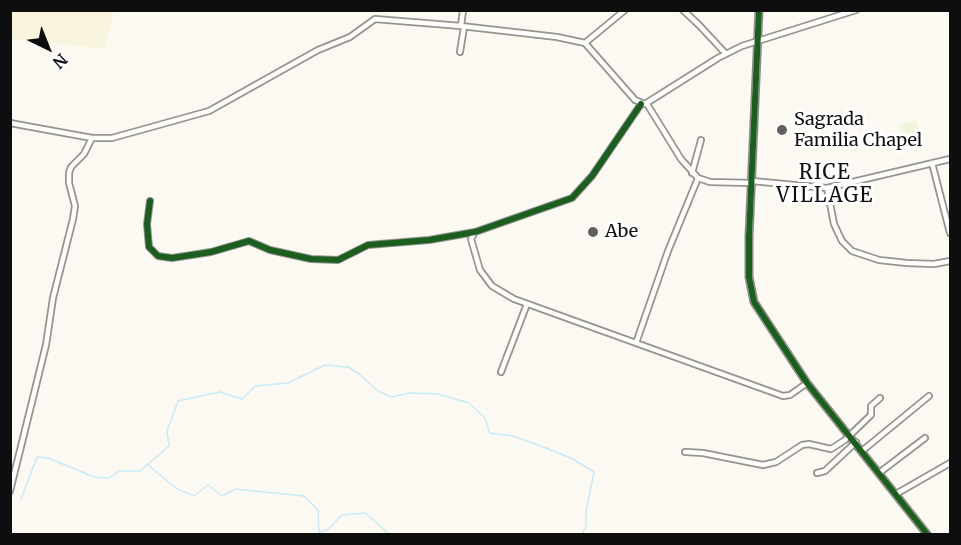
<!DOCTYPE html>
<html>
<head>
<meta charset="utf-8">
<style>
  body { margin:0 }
  #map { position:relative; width:961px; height:545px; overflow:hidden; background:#fcf9f2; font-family:Merriweather,serif }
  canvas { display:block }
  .frame { position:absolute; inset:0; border:12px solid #0e0e0e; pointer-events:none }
  .north { position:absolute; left:18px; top:18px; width:60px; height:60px; -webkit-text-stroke:4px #fff; paint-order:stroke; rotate:137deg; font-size:16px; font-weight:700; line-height:24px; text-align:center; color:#0e0e0e }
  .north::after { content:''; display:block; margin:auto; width:21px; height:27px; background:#0e0e0e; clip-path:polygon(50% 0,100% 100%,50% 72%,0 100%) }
</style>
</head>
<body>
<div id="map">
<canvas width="961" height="545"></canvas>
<div class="frame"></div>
<div class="north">N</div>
</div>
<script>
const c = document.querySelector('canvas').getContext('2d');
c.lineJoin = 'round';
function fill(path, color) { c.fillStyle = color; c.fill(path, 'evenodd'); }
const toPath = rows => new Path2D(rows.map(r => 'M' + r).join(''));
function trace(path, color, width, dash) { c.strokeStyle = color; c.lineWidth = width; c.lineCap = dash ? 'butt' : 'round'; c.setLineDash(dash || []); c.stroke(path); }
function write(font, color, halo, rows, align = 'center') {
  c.font = font + ' Merriweather,serif'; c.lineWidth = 6; c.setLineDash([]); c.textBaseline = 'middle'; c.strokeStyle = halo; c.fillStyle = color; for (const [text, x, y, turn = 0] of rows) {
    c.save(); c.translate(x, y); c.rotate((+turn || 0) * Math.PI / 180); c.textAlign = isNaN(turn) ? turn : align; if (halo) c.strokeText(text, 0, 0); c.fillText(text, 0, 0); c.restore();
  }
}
const farmland = toPath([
  [11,10,114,10,114,11,105,49,11,39]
]);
const pitch = toPath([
  [916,120,922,143,905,147,899,125]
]);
const stream = toPath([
  [148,465,177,489,194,496,208,485,222,496,235,489,304,496,318,510,319,532,327,530,342,515,365,513,389,534],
  [21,499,37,457,48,458,94,477,109,478,119,471,140,471,169,446,167,431,178,401,220,392,242,399,255,386,288,383,325,365,348,367,359,374,378,391,391,397,410,393,438,394,469,403,485,418,490,433,513,436,538,445,571,458,594,472,586,511,586,526,582,534]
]);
const street = toPath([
  [463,10,461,26,557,37,585,43,635,100,645,104,718,58,742,46,856,10],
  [683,10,699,25,726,54],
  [585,43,625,10],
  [460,52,464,27],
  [647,104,681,159,698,178,710,182,752,183],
  [10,123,92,138,112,138,209,111,318,50,350,37,375,19,461,26],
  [932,163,950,233],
  [692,173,701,140],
  [752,181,827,188,950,159],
  [827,188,834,224,842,241,852,251,879,260,907,263,934,264,950,261],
  [150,201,147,224,149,247,158,256,172,258,211,252,249,241,270,250,311,259,338,260,368,245,429,240,475,232,572,198,592,176,641,104],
  [475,232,471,239,480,270,492,286,514,299,783,396,790,395,807,383],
  [636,343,668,251,698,178],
  [501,372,527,304],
  [862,451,929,396],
  [685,452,703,453,763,465,776,462,802,445,809,444,831,449,845,440,871,415,871,406,880,398],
  [817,473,825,471,856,442],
  [879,473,925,438],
  [10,491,46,345,53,298,73,219,75,206,69,183,69,173,71,167,84,154,92,138],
  [896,494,950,463]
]);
const secondary = toPath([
  [759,10,749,236,749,277,754,302,807,383,927,534]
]);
const cycleway = toPath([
  [759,10,749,236,749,277,754,302,807,383,927,534],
  [150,201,147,224,149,247,158,256,172,258,211,252,249,241,270,250,311,259,338,260,368,245,429,240,475,232,572,198,592,176,641,104]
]);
const markers = [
  [782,130,6,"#61605e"],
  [593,232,6,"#61605e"]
];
const poiNames = [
  ["Sagrada",794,120],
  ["Familia Chapel",794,141],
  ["Abe",605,232]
];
const neighbourhoodNames = [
  ["RICE",825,173],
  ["VILLAGE",825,196]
];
fill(farmland, '#f8f4de');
fill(pitch, '#f0f5dc');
trace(stream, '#c9eaf6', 1.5);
trace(street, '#959491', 8);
trace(secondary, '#8c8a87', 9);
trace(street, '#fffefd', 4.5);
trace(secondary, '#f5f3ea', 6);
trace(cycleway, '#1b5e20', 6);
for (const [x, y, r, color] of markers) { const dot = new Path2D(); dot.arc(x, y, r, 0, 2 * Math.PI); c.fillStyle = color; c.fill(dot); trace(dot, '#fff', 2); }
write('18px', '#0e0e0e', '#fff', poiNames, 'left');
c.letterSpacing = '1.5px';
write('20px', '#0e0e0e', '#fff', neighbourhoodNames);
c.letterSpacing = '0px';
</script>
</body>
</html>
